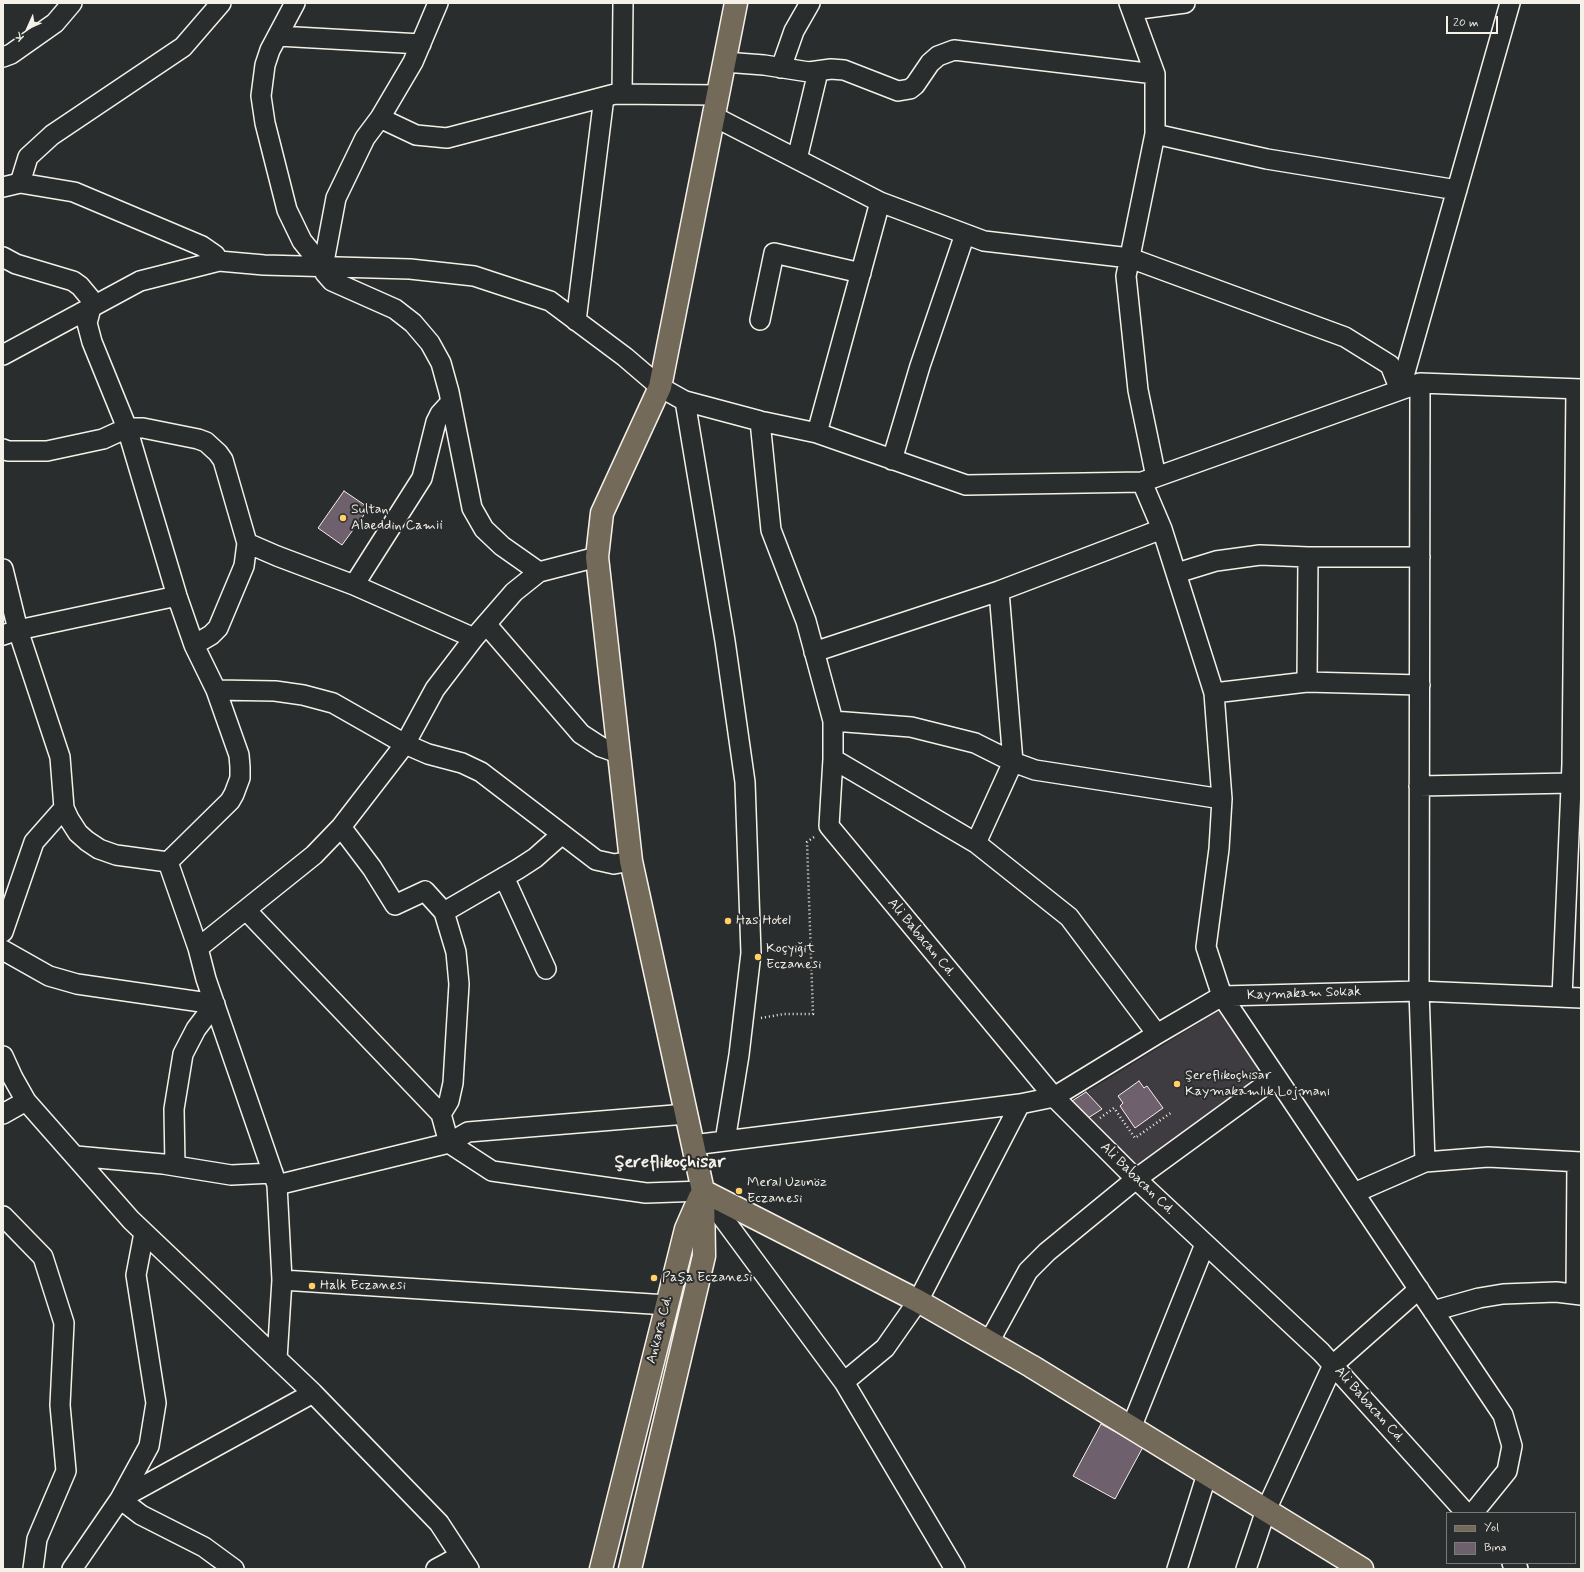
<!DOCTYPE html>
<html>
<head>
<meta charset="utf-8">
<style>
  body { margin:0 }
  #map { position:relative; width:1584px; height:1572px; overflow:hidden; background:#2a2d2e; font-family:Mynerve,sans-serif }
  canvas { display:block }
  .frame { position:absolute; inset:0; border:4px solid #f4f1e8; pointer-events:none }
  .legend { position:absolute; left:1446px; top:1512px; width:130px; height:52px; box-sizing:border-box; background:#2a2d2e; border:1px solid #7b7b78; margin:0; padding:5px 7px; list-style:none; font-size:12px; color:#f4f1e8 }
  .legend li { display:flex; align-items:center; gap:8px; height:20px }
  .legend b { width:20px; border:1px solid #7b7b78 }
  .north { position:absolute; left:8px; top:8px; width:40px; height:40px; -webkit-text-stroke:3px #2a2d2e; paint-order:stroke; rotate:225deg; font-size:11px; font-weight:700; line-height:16px; text-align:center; color:#f4f1e8 }
  .north::after { content:''; display:block; margin:auto; width:14px; height:18px; background:#f4f1e8; clip-path:polygon(50% 0,100% 100%,50% 72%,0 100%) }
  .scale { position:absolute; left:1446px; top:16px; width:52px; height:18px; box-sizing:border-box; border:2px solid #f4f1e8; border-top:0; padding-left:5px; font-size:12px; line-height:14px; white-space:nowrap; color:#f4f1e8; -webkit-text-stroke:3px #2a2d2e; paint-order:stroke }
</style>
</head>
<body>
<div id="map">
<canvas width="1584" height="1572"></canvas>
<div class="frame"></div>
<ul class="legend">
<li><b style="height:5px;background:#746a5a"></b>Yol</li>
<li><b style="height:11px;background:#6f606d"></b>Bina</li>
</ul>
<div class="north">K</div>
<div class="scale">20 m</div>
</div>
<script>
const c = document.querySelector('canvas').getContext('2d');
c.lineJoin = 'round';
function fill(path, color) { c.fillStyle = color; c.fill(path, 'evenodd'); }
const toPath = rows => new Path2D(rows.map(r => 'M' + r).join(''));
function trace(path, color, width, dash) { c.strokeStyle = color; c.lineWidth = width; c.lineCap = dash ? 'butt' : 'round'; c.setLineDash(dash || []); c.stroke(path); }
function write(font, color, halo, rows, align = 'center') {
  c.font = font + ' Mynerve,sans-serif'; c.lineWidth = 4; c.setLineDash([]); c.textBaseline = 'middle'; c.strokeStyle = halo; c.fillStyle = color; for (const [text, x, y, turn = 0] of rows) {
    c.save(); c.translate(x, y); c.rotate((+turn || 0) * Math.PI / 180); c.textAlign = isNaN(turn) ? turn : align; if (halo) c.strokeText(text, 0, 0); c.fillText(text, 0, 0); c.restore();
  }
}
const built = toPath([
  [1222,1009,1266,1075,1137,1168,1072,1101]
]);
const building = toPath([
  [344,491,369,508,342,545,318,528,344,491],
  [1139,1081,1144,1088,1147,1086,1163,1108,1135,1128,1120,1106,1123,1103,1118,1096,1139,1081],
  [1086,1092,1102,1109,1088,1118,1072,1101,1086,1092],
  [1101,1424,1143,1447,1115,1499,1073,1476,1101,1424]
]);
const path = toPath([
  [761,1018,784,1014,813,1014,807,842,814,837],
  [1100,1118,1114,1108,1135,1138,1172,1112]
]);
const minor = toPath([
  [295,3,270,50,265,65,261,96,265,123,287,210,302,241,323,267,325,273,332,281,395,309,413,323,430,343,441,363,449,392,472,508,484,529,502,546,539,572],
  [1129,3,1155,74,1155,134,1126,276,1138,390,1156,477],
  [1132,10,1185,3],
  [278,36,421,44],
  [3,57,11,54,55,23,72,3],
  [724,62,764,65,809,72,831,69,844,70,898,91,910,89,915,85,930,63,938,56,954,50,1155,74],
  [781,68,794,31,810,3],
  [622,94,623,3],
  [713,116,880,202,984,241,1130,258,1345,337,1390,365,1400,390],
  [380,118,416,135,447,138,615,94,717,95],
  [1155,134,1267,159,1457,190],
  [797,159,818,72],
  [20,183,28,157,52,135,183,47,221,3],
  [3,187,20,183,74,192,202,246,215,255,219,261],
  [3,257,16,264,73,281,80,286,90,298,91,308,87,323,92,342,127,428,177,596,194,645,216,690,239,755,240,767,240,778,234,794,230,801,168,862],
  [323,267,336,198,365,138,380,118,413,62,438,3],
  [760,320,774,253,861,273],
  [576,321,604,97],
  [3,355,140,281,219,261,264,265,410,269,474,276,550,301,625,357,660,387,685,401,760,421,817,433,966,485,1142,482,1420,383,1581,389],
  [1420,383,1419,991,1425,1162],
  [1400,390,1510,3],
  [685,401,725,641,745,782,751,953,739,1055,725,1141],
  [760,421,771,530,806,621,833,721,833,759,829,826,1054,1097,1136,1179,1321,1352,1466,1513],
  [817,433,880,202],
  [3,449,8,451,47,451,103,439,127,428,143,428,198,439,206,442,218,453,223,460,247,543,244,566,218,628,211,635,194,645],
  [892,460,920,366,965,234],
  [1142,482,1162,529,1214,693,1222,799,1219,849,1206,947,1222,996,1503,1415,1512,1446,1507,1471,1473,1513],
  [247,543,277,556,354,585,474,638],
  [3,569,18,630,60,757,64,808,69,819,78,833,87,841,99,849,116,855,168,862],
  [1177,573,1216,561,1260,555,1308,557,1420,557],
  [354,585,422,478,436,422,440,414,451,402],
  [486,624,581,734,601,747,618,753],
  [3,635,18,630,177,596],
  [814,652,999,591,1162,529],
  [1307,682,1308,557],
  [216,690,275,691,303,695,333,703,405,744,428,754,462,763,481,772,596,860,614,864,631,861],
  [1214,693,1307,682,1420,685],
  [833,721,911,727,975,743,1013,762,1035,770,1222,799],
  [833,759,976,843,1069,917,1157,1034],
  [1419,786,1571,783],
  [341,827,372,868,395,905,425,891,444,912,518,869,535,858,561,835],
  [976,843,1013,762,999,591],
  [168,862,198,948,206,979,277,1185,282,1280,277,1359],
  [504,877,546,969],
  [246,910,441,1114,449,1143,492,1171,646,1193,703,1191,844,1382,955,1569],
  [3,932,34,842,64,808],
  [198,948,314,855,341,827,405,744,435,689,474,638,514,592,539,572,597,557],
  [3,950,49,976,77,984,215,1004,196,1029,183,1054,174,1109,175,1166],
  [1562,997,1572,764,1576,389],
  [3,1056,13,1078,26,1101,131,1220,313,1393,439,1523,469,1569],
  [3,1114,26,1101],
  [441,1114,449,1101,453,1083,459,984,456,952,444,912],
  [693,1145,1020,1104],
  [76,1156,163,1164,231,1175,273,1173],
  [277,1185,449,1143,468,1132,686,1114],
  [1354,1193,1425,1162,1488,1157,1581,1162],
  [3,1216,43,1257,64,1323,60,1405,66,1471,37,1539,33,1569],
  [144,1233,136,1275,156,1403,149,1446,120,1499,141,1515,204,1547,234,1569],
  [282,1280,667,1305],
  [1576,1294,1577,1162],
  [1433,1311,1479,1298,1503,1294,1556,1292,1581,1295],
  [989,1342,1028,1271,1047,1252,1136,1179,1276,1077],
  [844,1382,885,1348,918,1301,1020,1104,1054,1097,1157,1034,1222,996,1419,991,1581,998],
  [1131,1428,1205,1244],
  [1512,1563,1518,1569],
  [72,1569,120,1499,313,1393],
  [436,1569,460,1556],
  [1177,1569,1207,1474],
  [1246,1569,1266,1510,1333,1365,1419,1289]
]);
const major = toPath([
  [703,1191,918,1301,1031,1366,1362,1569],
  [601,1569,686,1229,700,1197],
  [630,1569,704,1256,703,1191,631,861,597,557,602,513,660,387,736,3]
]);
const markers = [
  [343,518,4,"#ffd166"],
  [728,921,4,"#ffd166"],
  [758,957,4,"#ffd166"],
  [1177,1084,4,"#ffd166"],
  [739,1191,4,"#ffd166"],
  [654,1278,4,"#ffd166"],
  [312,1286,4,"#ffd166"]
];
const poiNames = [
  ["Sultan",351,510],
  ["Alaeddin Camii",351,526],
  ["Has Hotel",736,921],
  ["Koçyiğit",766,949],
  ["Eczanesi",766,965],
  ["Şereflikoçhisar",1185,1076],
  ["Kaymakamlık Lojmanı",1185,1092],
  ["Meral Uzunöz",747,1183],
  ["Eczanesi",747,1199],
  ["Paşa Eczanesi",662,1278],
  ["Halk Eczanesi",320,1286]
];
const streetNames = [
  ["Ali Babacan Cd.",921,938,50],
  ["Kaymakam Sokak",1304,994,-2],
  ["Ali Babacan Cd.",1137,1179,44],
  ["Ankara Cd.",660,1330,-76],
  ["Ali Babacan Cd.",1369,1405,48]
];
const districtNames = [
  ["Şereflikoçhisar",670,1163]
];
fill(built, '#3f3c41');
fill(building, '#6f606d');
trace(building, '#f4f1e8', 1);
trace(minor, '#f4f1e8', 22);
trace(major, '#f4f1e8', 25);
trace(path, '#f4f1e8', 2.5, [1, 3]);
trace(minor, '#2a2d2e', 19);
trace(major, '#746a5a', 22);
for (const [x, y, r, color] of markers) { const dot = new Path2D(); dot.arc(x, y, r, 0, 2 * Math.PI); c.fillStyle = color; c.fill(dot); trace(dot, '#2a2d2e', 1.5); }
write('14px', '#f4f1e8', '#2a2d2e', poiNames, 'left');
write('14px', '#f4f1e8', '#2a2d2e', streetNames);
write('bold 18px', '#f4f1e8', '#2a2d2e', districtNames);
</script>
</body>
</html>
